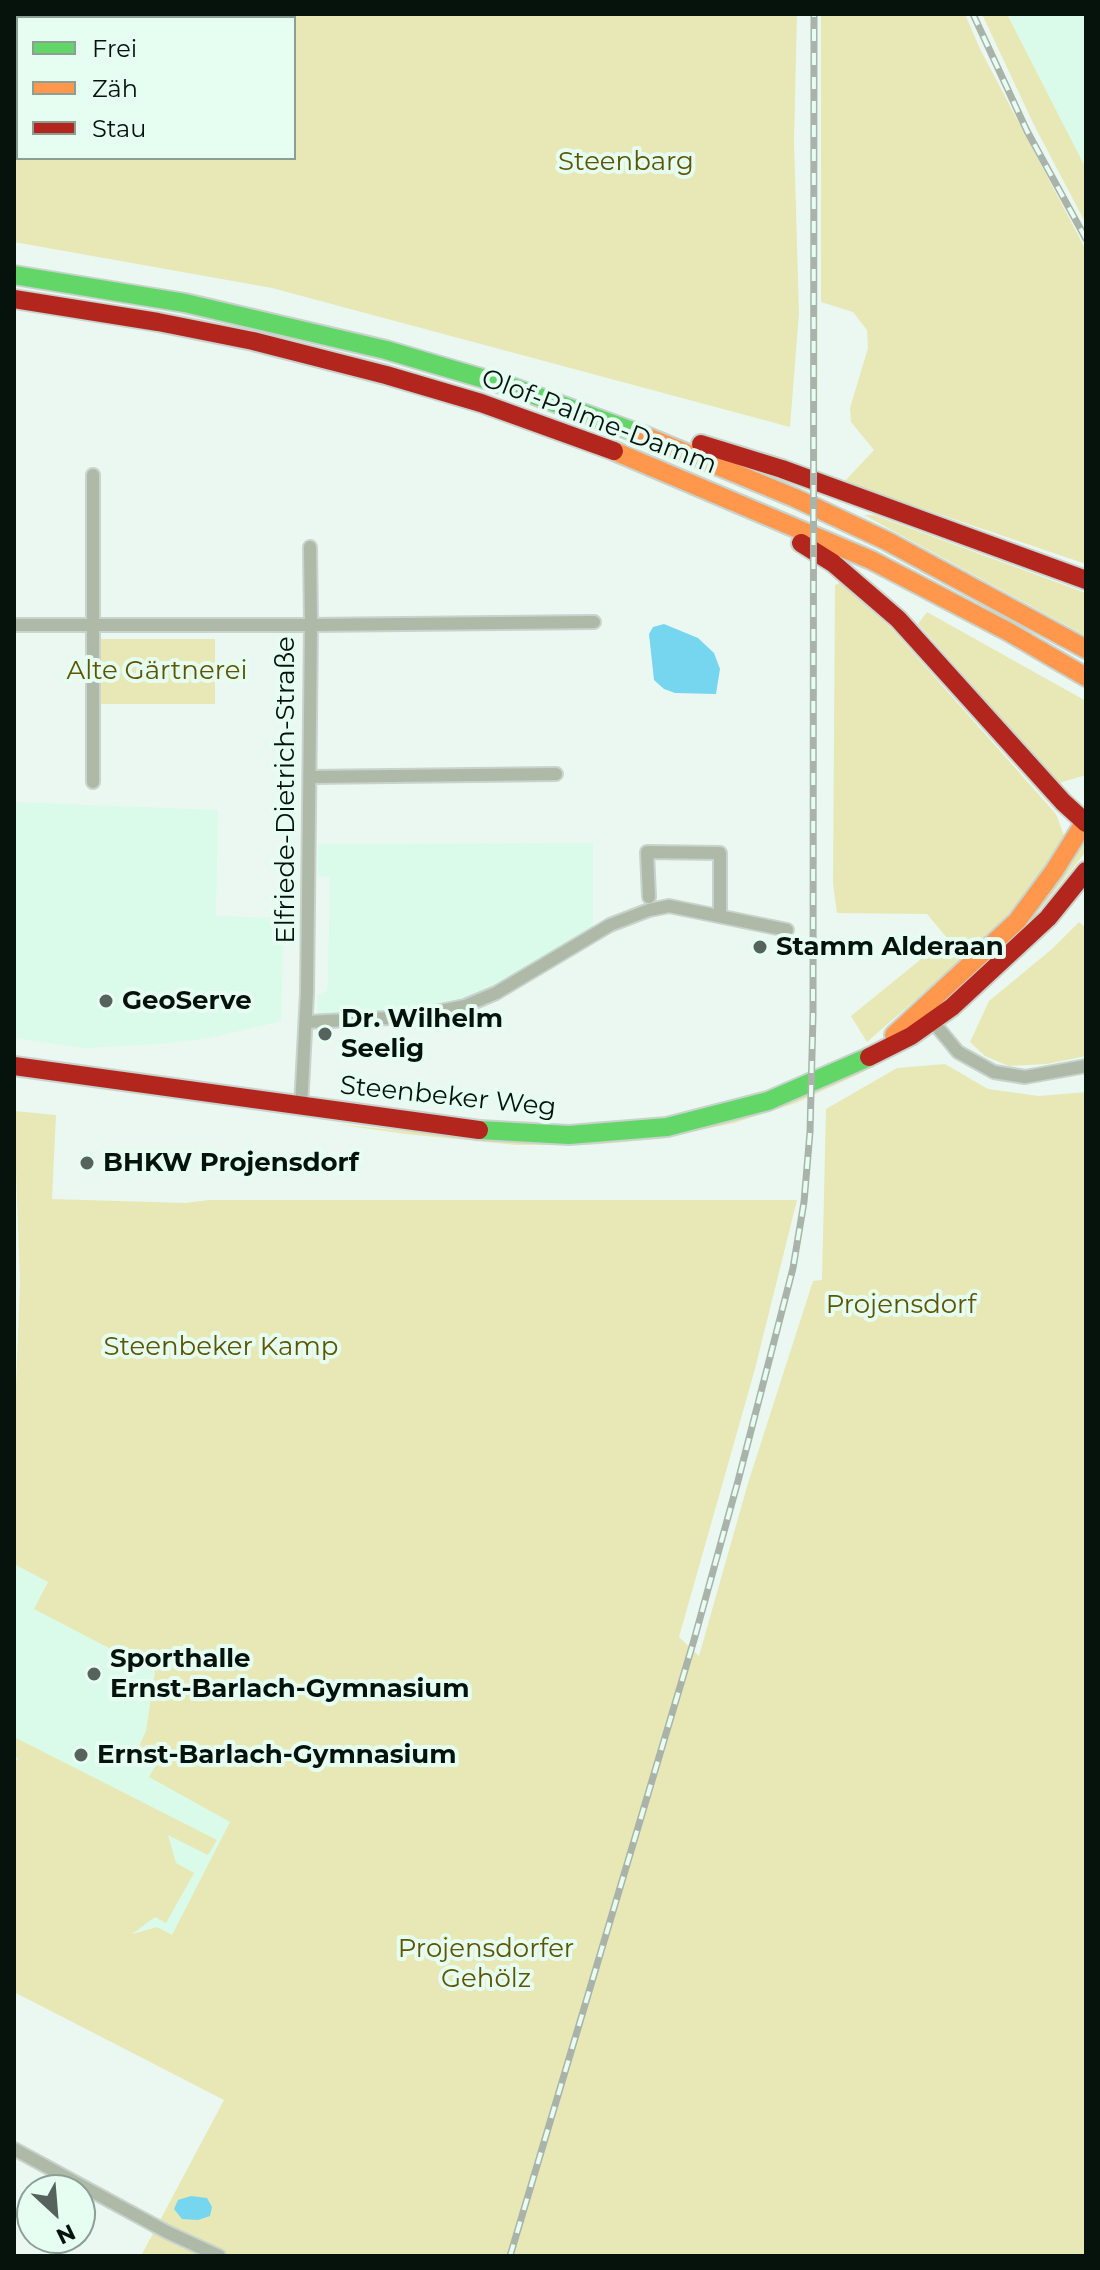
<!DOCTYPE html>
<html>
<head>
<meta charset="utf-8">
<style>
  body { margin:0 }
  #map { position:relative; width:1100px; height:2270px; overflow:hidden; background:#ebf8f1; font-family:Montserrat,sans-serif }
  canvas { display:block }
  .frame { position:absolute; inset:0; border:16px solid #05130c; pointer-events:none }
  .legend { position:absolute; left:16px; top:16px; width:280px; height:144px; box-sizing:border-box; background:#e6fdf1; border:2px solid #8c9f95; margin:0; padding:10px 14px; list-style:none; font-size:24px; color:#05130c }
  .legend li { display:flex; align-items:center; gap:16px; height:40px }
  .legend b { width:40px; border:2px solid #8c9f95 }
  .north { position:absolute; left:16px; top:2174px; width:80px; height:80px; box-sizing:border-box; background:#e6fdf1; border:2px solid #8c9f95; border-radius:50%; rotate:154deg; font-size:22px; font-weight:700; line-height:32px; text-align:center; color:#05130c }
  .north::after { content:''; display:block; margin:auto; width:28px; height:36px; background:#56635c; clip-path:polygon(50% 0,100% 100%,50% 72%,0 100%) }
</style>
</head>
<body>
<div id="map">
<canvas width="1100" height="2270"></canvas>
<div class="frame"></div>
<ul class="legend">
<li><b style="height:10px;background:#63d668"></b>Frei</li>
<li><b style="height:10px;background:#ff974d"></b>Zäh</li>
<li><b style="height:10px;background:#b3261e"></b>Stau</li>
</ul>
<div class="north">N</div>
</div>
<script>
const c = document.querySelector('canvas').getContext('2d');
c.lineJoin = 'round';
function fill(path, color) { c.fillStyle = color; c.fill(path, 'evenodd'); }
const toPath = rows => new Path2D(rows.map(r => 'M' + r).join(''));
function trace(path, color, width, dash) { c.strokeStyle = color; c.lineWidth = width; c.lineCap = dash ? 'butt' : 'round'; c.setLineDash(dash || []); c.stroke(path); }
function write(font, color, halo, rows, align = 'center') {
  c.font = font + ' Montserrat,sans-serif'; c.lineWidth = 8; c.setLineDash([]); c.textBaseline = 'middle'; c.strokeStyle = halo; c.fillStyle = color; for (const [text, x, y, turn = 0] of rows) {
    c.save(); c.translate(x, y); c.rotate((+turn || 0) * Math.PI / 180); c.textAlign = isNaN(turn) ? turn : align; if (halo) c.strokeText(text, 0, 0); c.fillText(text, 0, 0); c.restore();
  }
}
const built = toPath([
  [1007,14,1086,14,1086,165,1084,166],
  [14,802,218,810,216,916,284,918,281,1021,210,1038,159,1044,83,1048,14,1038],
  [593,843,593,934,495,990,439,1010,318,1019,317,995,327,991,328,978,330,877,318,876,318,844],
  [14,1564,48,1582,35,1609,155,1672,146,1731,137,1749,158,1761,150,1777,230,1822,172,1936,157,1927,112,1937,14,1901]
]);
const green = toPath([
  [14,14,173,14,181,18,18,18,18,158,294,158,294,18,252,18,254,14,797,14,794,141,799,313,790,427,272,288,14,242],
  [821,14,965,14,980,49,1086,250,1086,564,844,482,874,450,851,422,850,408,868,348,867,330,853,312,821,302],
  [982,14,1007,14,1084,165,1086,165,1086,224,1033,123],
  [864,515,874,515,1086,593,1086,636],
  [840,583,891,628,1056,814,1065,838,1020,902,984,940,867,1042,851,1016,947,938,927,914,837,913,833,884,835,585],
  [927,612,1086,701,1086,775,1059,783,918,624],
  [99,639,215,639,215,704,99,704],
  [1079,840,1086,845,1086,851,1048,900,1018,935,947,1003,944,1001],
  [1079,922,1086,928,1086,1056,1047,1064,1009,1066,985,1056,970,1042,989,1001,1052,949],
  [898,1052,859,1074,796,1103,734,1123,659,1139,590,1145,516,1145,405,1134,336,1124,522,1143,623,1141,694,1130,764,1111,824,1087],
  [945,1064,988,1089,1039,1096,1086,1092,1086,2256,141,2256,224,2100,14,1992,14,1761,19,1759,14,1756,14,1737,217,1840,208,1855,168,1835,176,1863,194,1873,166,1923,155,1917,132,1934,157,1927,172,1935,230,1822,149,1777,158,1761,137,1750,146,1731,155,1672,34,1609,48,1582,14,1564,14,1440,20,1283,14,1111,56,1115,52,1199,185,1203,209,1200,797,1200,755,1369,679,1637,699,1656,748,1483,813,1281,822,1280,826,1109,897,1068]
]);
const water = toPath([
  [664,624,698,638,714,653,720,669,716,694,675,693,664,689,654,680,649,634,653,627],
  [191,2196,207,2198,212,2207,210,2216,198,2220,182,2219,174,2209,178,2200]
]);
const street = toPath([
  [310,547,311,625,594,622],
  [14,625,311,625,307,993,301,1106],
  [310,777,556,774],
  [93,782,93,475],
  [649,897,647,852,720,853,720,916],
  [929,1017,958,1052,994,1072,1025,1077,1086,1066],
  [306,1022,411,1017,465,1006,496,993,610,925,649,910,669,906,787,930],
  [14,2149,167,2232,219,2256]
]);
const fast = toPath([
  [14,275,185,303,386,350,512,387,643,435],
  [479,1130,569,1135,667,1127,768,1101,869,1057]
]);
const slow = toPath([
  [643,435,795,498,887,541,1086,649],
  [614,451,871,560,1009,632,1086,677],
  [894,1035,1017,921,1054,871,1086,820]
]);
const jam = toPath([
  [14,299,158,322,253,341,386,375,481,403,614,451],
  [701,444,782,469,1086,580],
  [801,543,833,563,898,619,1063,802,1086,823],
  [869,1057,911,1036,952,1007,1048,918,1086,871],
  [14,1066,479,1130]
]);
const rail = toPath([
  [973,14,1027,131,1086,239],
  [510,2256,694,1640,738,1481,793,1268,804,1202,810,1132,813,1016,814,14]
]);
const markers = [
  [760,947,8,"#56635c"],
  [106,1001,8,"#56635c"],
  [325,1034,8,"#56635c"],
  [87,1163,8,"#56635c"],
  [94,1674,8,"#56635c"],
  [81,1755,8,"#56635c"]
];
const parkNames = [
  ["Steenbarg",626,162],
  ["Alte Gärtnerei",157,671],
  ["Projensdorf",901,1305],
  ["Steenbeker Kamp",221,1347],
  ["Projensdorfer",486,1949],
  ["Gehölz",486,1979]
];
const streetNames = [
  ["Olof-Palme-Damm",599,422,21],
  ["Elfriede-Dietrich-Straße",286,790,-90],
  ["Steenbeker Weg",448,1097,6]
];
const poiNames = [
  ["Stamm Alderaan",776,947],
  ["GeoServe",122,1001],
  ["Dr. Wilhelm",341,1019],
  ["Seelig",341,1049],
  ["BHKW Projensdorf",103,1163],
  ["Sporthalle",110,1659],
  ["Ernst-Barlach-Gymnasium",110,1689],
  ["Ernst-Barlach-Gymnasium",97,1755]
];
fill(built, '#dafaea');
fill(green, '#e7e8b5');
fill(water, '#76d6f0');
trace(street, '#c7d3cc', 16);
trace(fast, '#c7d3cc', 22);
trace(slow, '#c7d3cc', 22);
trace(jam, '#c7d3cc', 22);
trace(street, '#aeb9a8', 12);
trace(fast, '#63d668', 18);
trace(slow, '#ff974d', 18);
trace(jam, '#b3261e', 18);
trace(rail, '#a9b3aa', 7);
trace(rail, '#e6fdf1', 4, [12]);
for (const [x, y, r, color] of markers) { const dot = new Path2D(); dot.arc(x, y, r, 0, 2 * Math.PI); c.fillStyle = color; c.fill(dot); trace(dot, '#e6fdf1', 3); }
write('26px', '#5d5501', '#e6fdf1', parkNames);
write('26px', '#05130c', '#e6fdf1', streetNames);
write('bold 26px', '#05130c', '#e6fdf1', poiNames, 'left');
</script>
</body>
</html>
